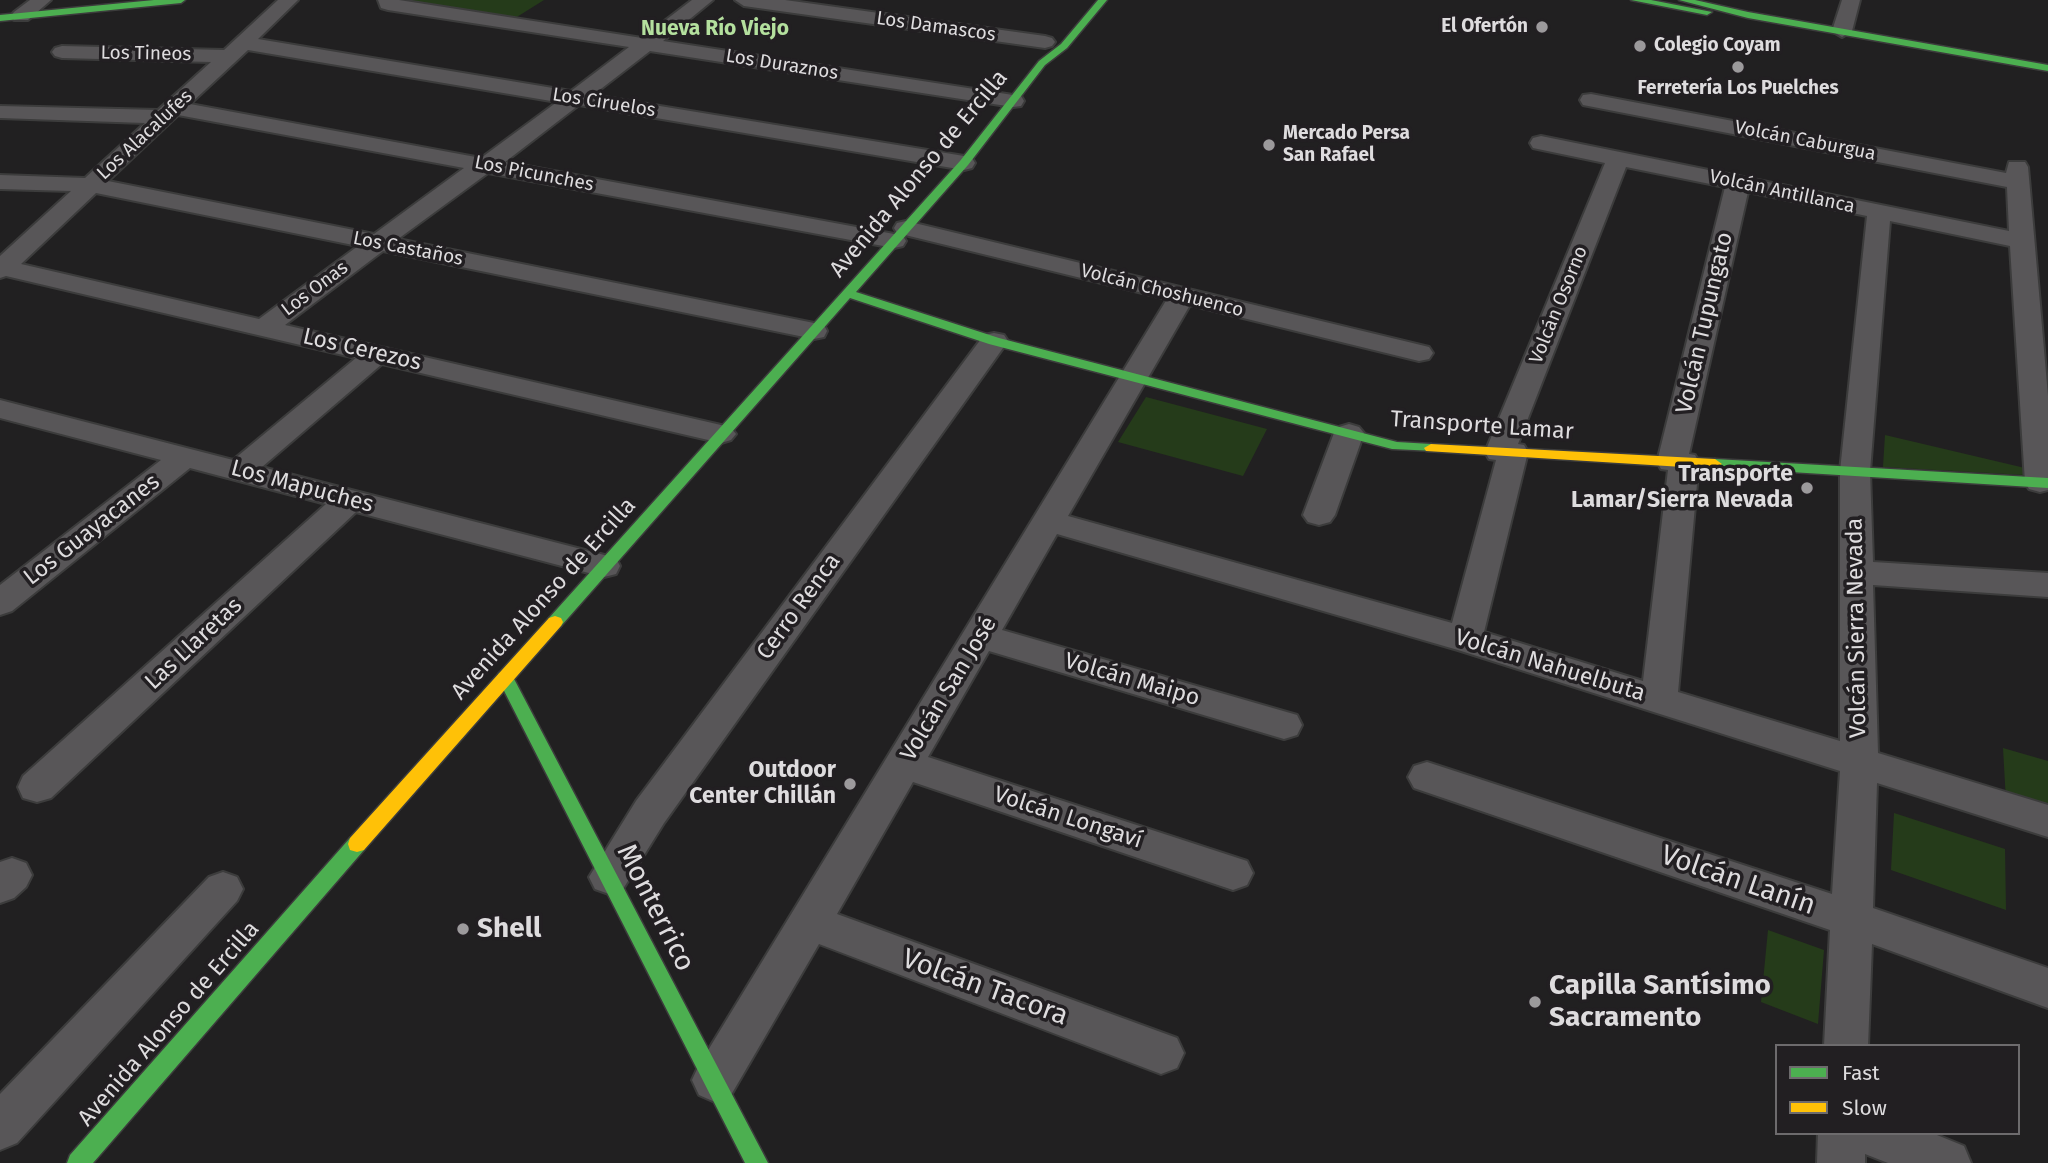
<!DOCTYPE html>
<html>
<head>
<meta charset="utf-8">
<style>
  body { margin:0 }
  #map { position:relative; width:2048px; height:1163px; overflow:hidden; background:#212021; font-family:"Fira Sans",sans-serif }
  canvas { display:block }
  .legend { position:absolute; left:1775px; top:1044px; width:245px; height:91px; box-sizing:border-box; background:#221f22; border:2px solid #6d6b6d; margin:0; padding:9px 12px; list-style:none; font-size:21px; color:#dedcde }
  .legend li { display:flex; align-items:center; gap:14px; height:35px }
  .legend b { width:35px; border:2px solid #6d6b6d }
</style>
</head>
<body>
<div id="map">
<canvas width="2048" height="1163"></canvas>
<ul class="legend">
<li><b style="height:9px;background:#4caf50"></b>Fast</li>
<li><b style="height:9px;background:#ffc107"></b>Slow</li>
</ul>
</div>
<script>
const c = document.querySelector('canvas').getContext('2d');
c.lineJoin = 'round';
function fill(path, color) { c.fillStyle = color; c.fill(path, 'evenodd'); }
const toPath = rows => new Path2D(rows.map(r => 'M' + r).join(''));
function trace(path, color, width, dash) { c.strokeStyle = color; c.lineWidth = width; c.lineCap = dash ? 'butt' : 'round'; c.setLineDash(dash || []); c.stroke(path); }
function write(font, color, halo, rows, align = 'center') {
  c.font = font + ' "Fira Sans",sans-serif'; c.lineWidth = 7; c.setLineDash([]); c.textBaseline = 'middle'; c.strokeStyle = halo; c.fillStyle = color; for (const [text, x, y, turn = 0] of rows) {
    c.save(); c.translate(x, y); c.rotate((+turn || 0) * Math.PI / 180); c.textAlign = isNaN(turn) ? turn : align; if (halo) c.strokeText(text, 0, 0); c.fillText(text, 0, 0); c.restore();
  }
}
const green = toPath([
  [394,0,544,0,512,20],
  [1146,397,1267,429,1243,476,1118,442],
  [1885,435,2025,468,2025,475,1883,467],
  [2003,748,2048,761,2048,814,2006,801],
  [1894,813,2005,849,2006,910,1891,870],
  [1768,930,1824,950,1818,1024,1761,1002]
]);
const street = toPath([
  [30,0,51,0,28,20,14,20,11,16,14,12,30,0],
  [278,0,298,0,258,39,571,91,629,47,388,10,381,8,378,0,399,0,642,38,692,0,713,0,663,41,1013,95,1021,96,1024,101,1021,106,1013,107,650,51,593,95,964,156,972,158,975,163,972,168,964,170,579,105,505,162,894,234,903,236,906,241,903,246,894,248,488,173,398,239,814,323,824,325,827,331,824,337,814,339,383,251,285,325,721,425,731,428,736,434,731,440,721,443,382,364,262,467,616,558,620,566,616,574,604,577,356,512,51,798,37,802,23,798,18,787,23,776,326,504,190,468,12,611,0,615,0,585,161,460,0,418,0,400,233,460,356,358,6,276,0,278,0,256,71,191,0,189,0,175,85,178,145,123,0,118,0,106,158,110,211,62,62,58,55,56,52,52,55,48,62,46,224,50,278,0],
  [248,50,557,102,481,158,190,104,248,50],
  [178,115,464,168,374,234,108,181,178,115],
  [96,193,358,246,259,319,21,264,96,193],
  [735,0,785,0,1045,36,1052,38,1055,42,1052,46,1045,48,744,6,735,0],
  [1842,0,1860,0,1852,31,1842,37,1832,31,1842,0],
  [1591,94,2006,173,2009,162,2025,162,2028,167,2048,396,2048,490,2040,492,2029,489,2025,482,2010,246,1890,221,1870,471,1873,562,2048,573,2048,597,1873,585,1878,753,2048,805,2048,837,1877,783,1873,908,2048,968,2048,1008,1872,944,1868,1046,1824,1046,1830,930,1414,788,1408,777,1414,766,1427,762,1832,894,1840,771,1458,650,1057,534,1002,630,1297,715,1302,725,1297,735,1284,739,989,651,928,757,1247,861,1253,873,1247,885,1233,890,913,782,837,914,1177,1038,1184,1053,1177,1068,1161,1074,819,944,731,1095,715,1102,699,1095,692,1080,699,1065,1167,299,897,233,894,228,897,223,906,221,1429,347,1433,353,1429,359,1419,361,1190,305,1068,516,1452,623,1496,460,1489,459,1485,452,1605,163,1533,148,1530,143,1533,138,1541,136,2009,231,2007,187,1583,105,1580,100,1583,95,1591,94],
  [1626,167,1725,187,1657,462,1661,469,1668,470,1643,681,1484,632,1528,452,1524,445,1518,444,1626,167],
  [1748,192,1867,216,1840,471,1840,741,1678,692,1699,462,1695,455,1689,454,1748,192],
  [994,333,1004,335,1008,341,664,823,623,889,609,894,595,889,589,877,636,801,984,335,994,333],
  [1349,424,1359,427,1364,433,1335,515,1330,522,1319,525,1308,522,1303,515,1334,433,1339,427,1349,424],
  [12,858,26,863,32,875,26,887,14,898,0,903,0,862,12,858],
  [223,872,237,877,243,889,237,901,17,1143,0,1150,0,1094,209,877,223,872],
  [1818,1133,1932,1133,1964,1146,1971,1163,1888,1163,1865,1154,1865,1163,1817,1163,1818,1133]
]);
const fast = toPath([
  [154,0,185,0,181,3,0,21,0,15,154,0],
  [1098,0,1107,0,1067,48,1045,65,968,165,856,292,999,338,1397,442,1431,444,1438,448,1436,451,1392,449,989,344,850,298,561,626,549,626,547,622,549,618,960,161,1039,61,1061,44,1098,0],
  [1631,0,1651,0,1712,12,1707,15,1631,0],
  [1679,0,1695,0,1748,12,2048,65,2048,71,1748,18,1679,0],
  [1715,459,2048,478,2048,488,1710,467,1708,464,1715,459],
  [505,671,511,673,513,677,768,1163,745,1163,497,677,499,673,505,671],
  [357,836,364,838,366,844,364,850,93,1163,67,1163,70,1155,350,838,357,836]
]);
const slow = toPath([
  [1431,444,1715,459,1722,464,1715,469,1426,451,1424,448,1431,444],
  [555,616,561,618,563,622,561,626,364,850,357,852,350,850,348,844,350,838,549,618,555,616]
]);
const markers = [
  [1542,27,7,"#9c9a9c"],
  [1640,46,7,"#9c9a9c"],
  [1738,67,7,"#9c9a9c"],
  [1269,145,7,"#9c9a9c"],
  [1807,488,7,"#9c9a9c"],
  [850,784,7,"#9c9a9c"],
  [463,929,7,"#9c9a9c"],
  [1535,1002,7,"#9c9a9c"]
];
const farStreetnames = [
  ["Los Damascos",936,27,8],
  ["Los Tineos",146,54,1],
  ["Los Duraznos",782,65,9],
  ["Los Ciruelos",604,103,9],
  ["Los Alacalufes",145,135,-43],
  ["Volcán Caburgua",1805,141,11],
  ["Los Picunches",534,174,11],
  ["Volcán Antillanca",1782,192,12],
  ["Los Castaños",408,249,11],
  ["Los Onas",315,289,-37],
  ["Volcán Choshuenco",1162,291,14],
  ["Volcán Osorno",1559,305,-68]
];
const farPoinames = [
  ["El Ofertón",1528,27,"right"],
  ["Colegio Coyam",1654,46],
  ["Ferretería Los Puelches",1738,89,"center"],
  ["Mercado Persa",1283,134],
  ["San Rafael",1283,156]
];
const farNeighbourhoodnames = [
  ["Nueva Río Viejo",715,29]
];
const streetNames = [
  ["Avenida Alonso de Ercilla",919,174,-50],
  ["Volcán Tupungato",1705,323,-77],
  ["Los Cerezos",362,350,13],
  ["Transporte Lamar",1482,426,4],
  ["Los Mapuches",302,487,15],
  ["Los Guayacanes",92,530,-38],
  ["Avenida Alonso de Ercilla",544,599,-48],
  ["Cerro Renca",799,607,-54],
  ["Volcán Sierra Nevada",1857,628,-91],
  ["Las Llaretas",194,644,-43],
  ["Volcán Nahuelbuta",1550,666,17],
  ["Volcán Maipo",1132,680,16],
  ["Volcán San José",949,689,-59],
  ["Volcán Longaví",1068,818,18],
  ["Avenida Alonso de Ercilla",169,1024,-49]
];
const poiNames = [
  ["Transporte",1793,475],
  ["Lamar/Sierra Nevada",1793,501],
  ["Outdoor",836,771],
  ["Center Chillán",836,797]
];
const nearStreetnames = [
  ["Volcán Lanín",1738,881,19],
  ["Monterrico",655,908,63],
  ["Volcán Tacora",985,988,20]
];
const nearPoinames = [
  ["Shell",477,929],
  ["Capilla Santísimo",1549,986],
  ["Sacramento",1549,1018]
];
fill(green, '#253b1a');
trace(street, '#3c3c3c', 4);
trace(fast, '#3c3c3c', 3);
trace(slow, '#3c3c3c', 3);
fill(street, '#585658');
fill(fast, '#4caf50');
fill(slow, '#ffc107');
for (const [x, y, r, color] of markers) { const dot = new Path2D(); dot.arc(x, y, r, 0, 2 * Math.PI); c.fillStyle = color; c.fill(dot); trace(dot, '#221f22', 2.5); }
write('19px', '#dedcde', '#221f22', farStreetnames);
write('bold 19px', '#dedcde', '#221f22', farPoinames, 'left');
write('bold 21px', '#b4e09e', '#221f22', farNeighbourhoodnames);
write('23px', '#dedcde', '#221f22', streetNames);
write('bold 23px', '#dedcde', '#221f22', poiNames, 'right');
write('28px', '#dedcde', '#221f22', nearStreetnames);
write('bold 28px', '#dedcde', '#221f22', nearPoinames, 'left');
</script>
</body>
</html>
